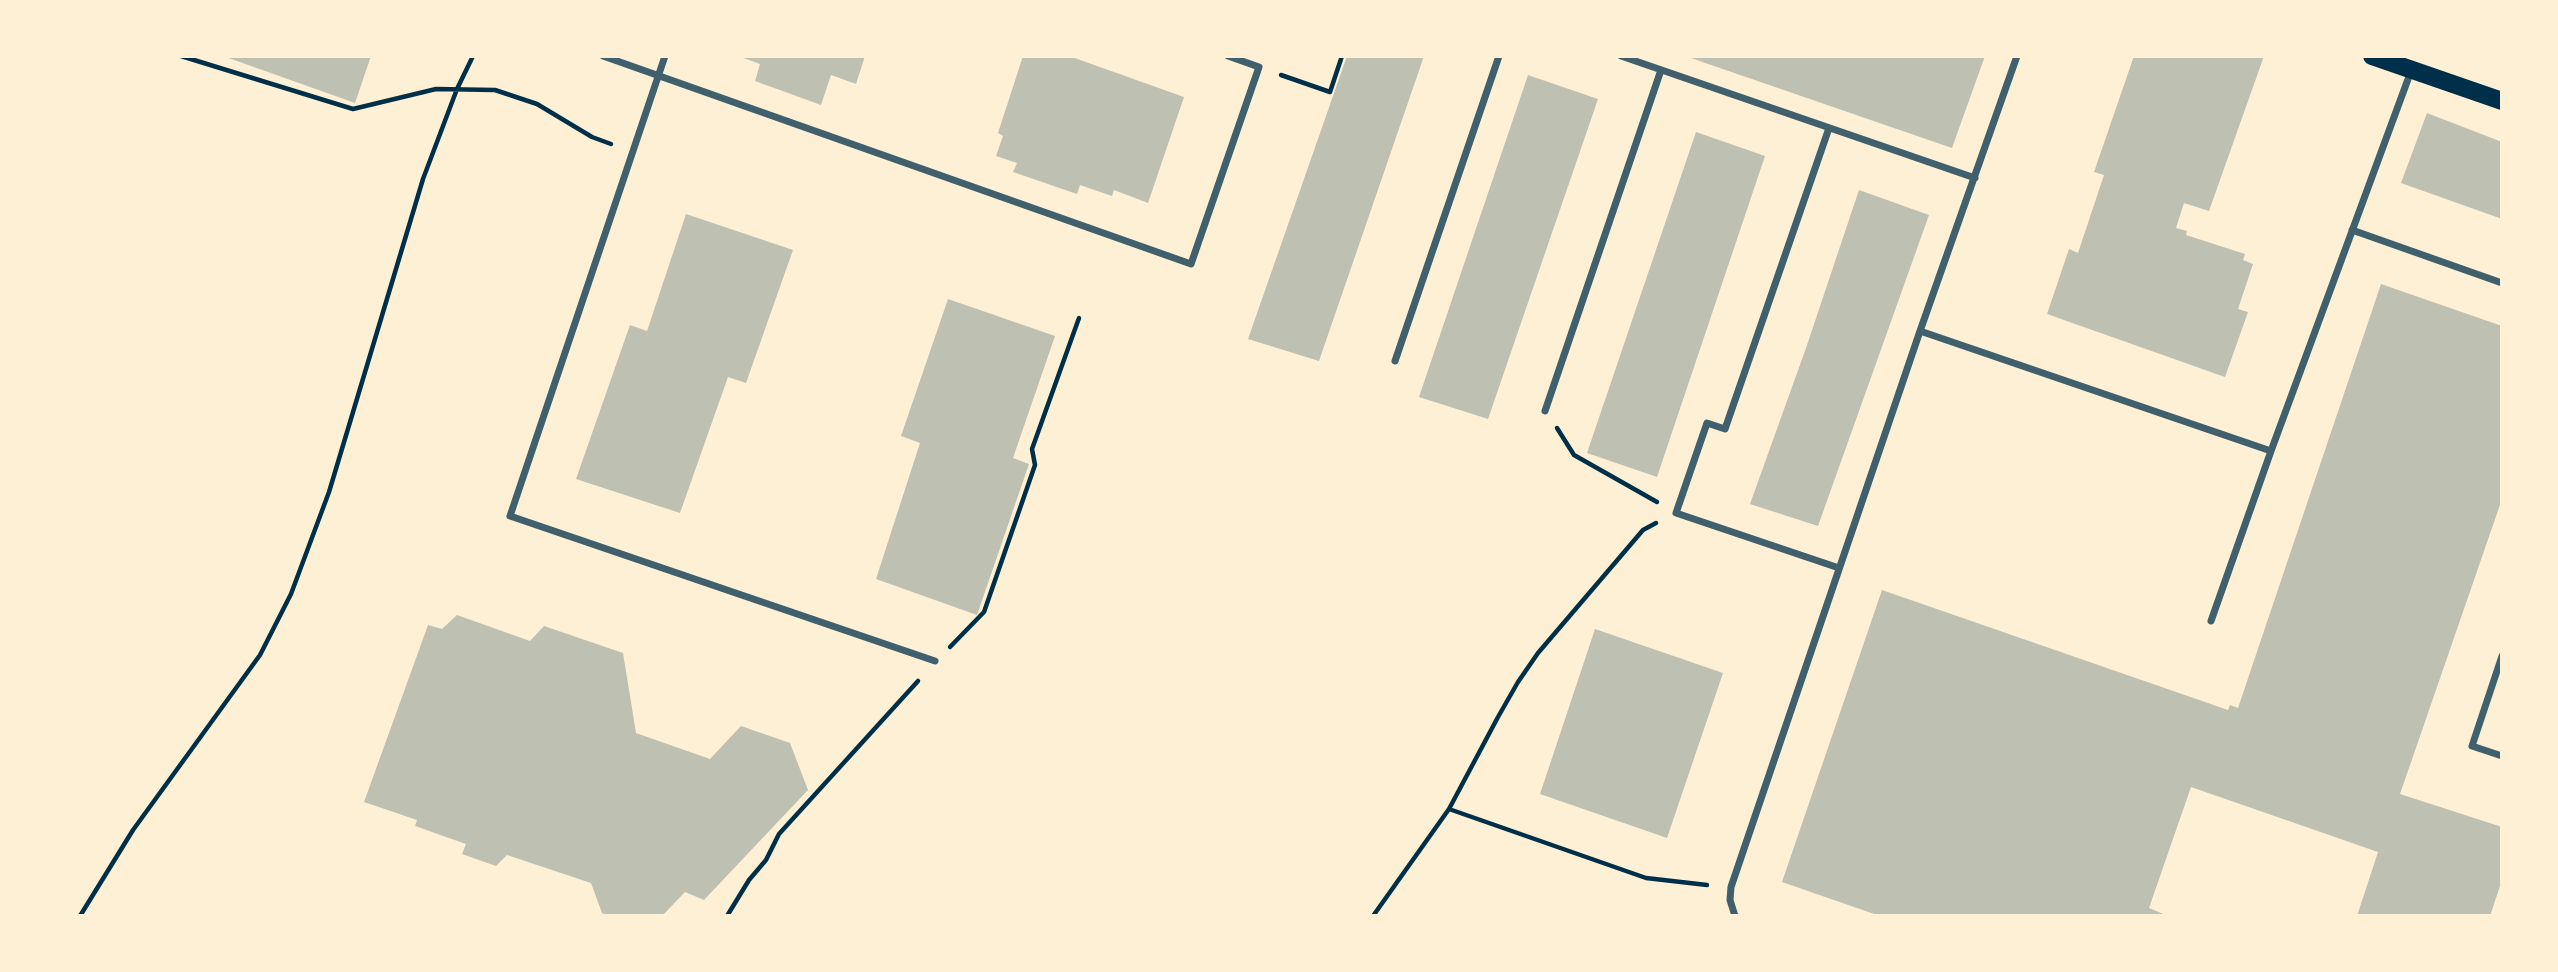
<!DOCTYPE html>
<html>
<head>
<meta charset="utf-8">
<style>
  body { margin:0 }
  #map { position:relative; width:2558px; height:972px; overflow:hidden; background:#fdf0d5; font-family:Figtree,sans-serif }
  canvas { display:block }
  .frame { position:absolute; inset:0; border:58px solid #fdf0d5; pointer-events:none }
</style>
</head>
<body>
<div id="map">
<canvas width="2558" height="972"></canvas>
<div class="frame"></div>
</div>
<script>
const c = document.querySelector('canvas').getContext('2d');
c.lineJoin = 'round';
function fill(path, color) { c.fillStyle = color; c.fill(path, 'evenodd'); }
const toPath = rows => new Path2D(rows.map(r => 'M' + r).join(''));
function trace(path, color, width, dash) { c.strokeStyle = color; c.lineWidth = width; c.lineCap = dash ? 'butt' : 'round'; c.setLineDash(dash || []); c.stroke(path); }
const building = toPath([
  [223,56,371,56,355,103],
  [738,56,865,56,856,84,831,75,821,105,755,81,760,64],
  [1023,56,1069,56,1184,97,1148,203,1114,190,1112,196,1080,185,1077,194,1013,172,1017,163,996,156,1003,136,998,133],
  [1347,56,1424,56,1319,361,1248,339],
  [1685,56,1985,56,1952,148],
  [2134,56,2264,56,2209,211,2184,203,2176,228,2187,231,2186,235,2245,254,2243,260,2253,264,2238,309,2248,312,2225,377,2047,314,2069,249,2078,253,2104,175,2094,172],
  [1528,75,1598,99,1488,419,1419,397],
  [2427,113,2502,142,2502,219,2401,183],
  [1696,132,1765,156,1657,477,1587,453],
  [1859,190,1929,215,1818,526,1750,504,1806,348],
  [686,214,793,250,746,383,728,377,680,513,576,479,630,325,647,331],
  [2381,284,2502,326,2502,499,2400,794,2502,827,2502,880,2490,916,2357,916,2378,852,2191,787,2149,908,2168,916,1880,916,1782,882,1882,590,2228,710,2230,705,2238,708],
  [948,299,1055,336,1013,458,1029,464,977,615,876,579,920,443,901,436],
  [457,615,530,641,544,626,623,653,636,733,710,759,741,726,790,743,808,790,704,900,685,892,662,916,610,916,602,913,591,883,507,855,496,866,462,854,466,844,415,826,417,820,364,802,428,625,442,629],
  [1595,629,1723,673,1667,838,1540,794]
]);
const path = toPath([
  [181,56,353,109,436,89,495,90,537,104,592,137,611,144],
  [1281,75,1330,92,1342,56],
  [1557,428,1574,455,1657,502],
  [950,647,984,612,1035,465,1032,449,1079,318],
  [1449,809,1498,717,1518,682,1538,653,1643,530,1656,523],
  [80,916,133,830,260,655,291,594,329,492,423,179,457,89,473,56],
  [727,916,749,880,766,860,779,834,918,681],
  [1373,916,1449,809,1646,878,1707,885]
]);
const minor = toPath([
  [603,56,1191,264,1259,67,1228,56],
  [665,56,510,516,935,661],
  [1621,56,1975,178],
  [1829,128,1725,429,1707,423,1676,513,1839,568],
  [2352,230,2502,283],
  [1920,331,2271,451,2411,71],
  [1395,361,1499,56],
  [1545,411,1661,70],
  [2211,621,2271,451],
  [2502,656,2472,746,2502,756],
  [1735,916,1730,900,1731,887,1920,331,2017,56]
]);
const primary = toPath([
  [2372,56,2502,101]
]);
fill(building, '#bec0b2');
trace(path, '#003049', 4.5);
trace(minor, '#3f606c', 7);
trace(primary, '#003049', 18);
</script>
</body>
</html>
